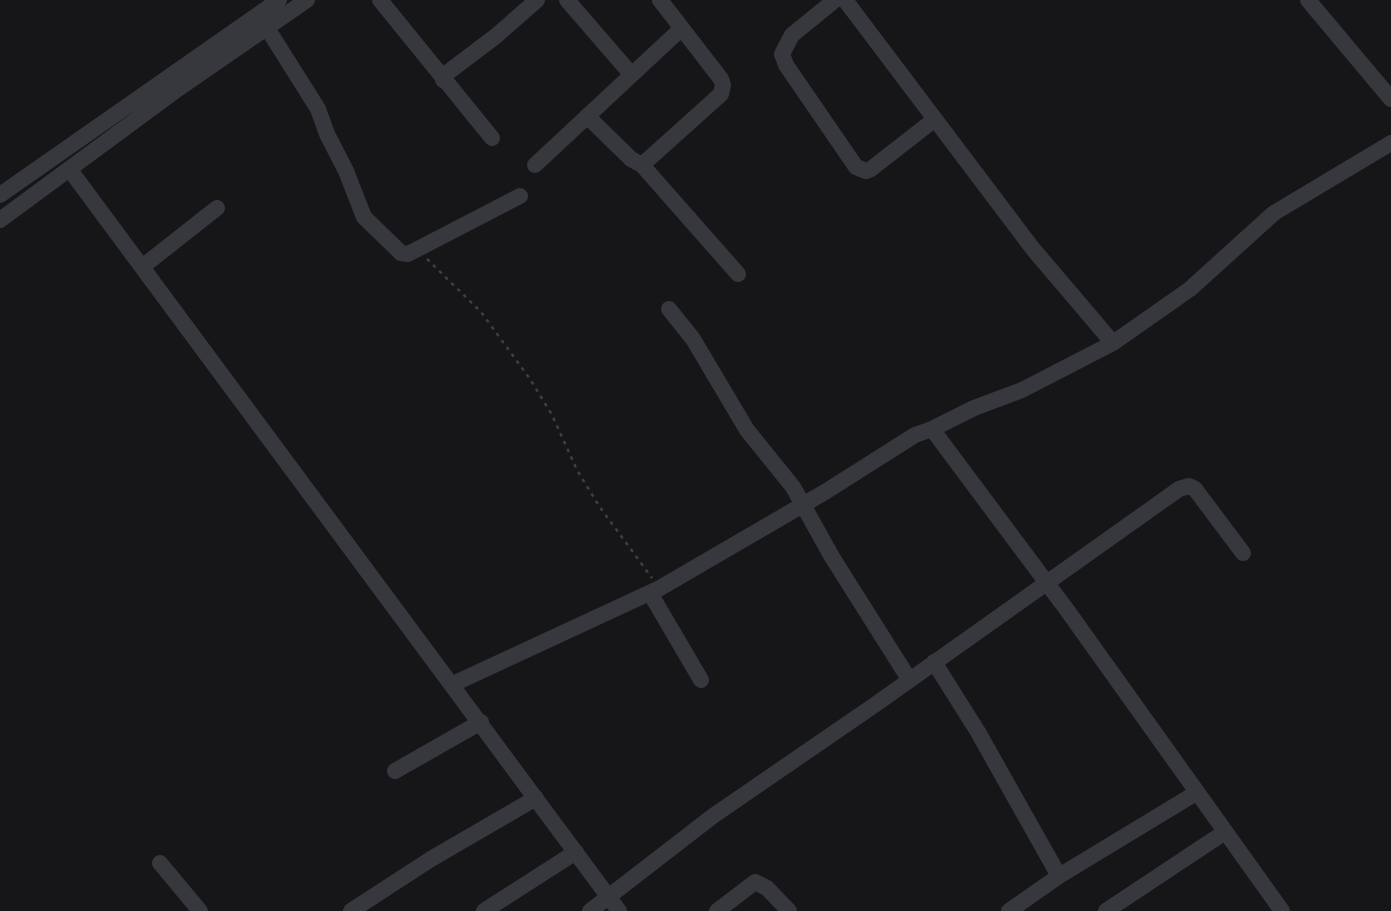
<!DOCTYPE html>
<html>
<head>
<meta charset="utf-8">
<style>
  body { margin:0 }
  canvas { display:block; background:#161618 }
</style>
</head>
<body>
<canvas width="1391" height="911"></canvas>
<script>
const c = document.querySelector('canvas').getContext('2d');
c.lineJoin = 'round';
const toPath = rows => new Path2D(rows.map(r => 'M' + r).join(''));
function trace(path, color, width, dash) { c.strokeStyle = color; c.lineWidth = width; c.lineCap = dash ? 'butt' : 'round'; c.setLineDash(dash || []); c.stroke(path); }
const path = toPath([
  [427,259,481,312,530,379,552,415,577,470,599,506,652,578]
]);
const minor = toPath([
  [380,0,492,138],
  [567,0,631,74],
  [835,0,792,35,782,54,786,65,856,167,866,171,871,169,935,119],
  [845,0,1033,249,1113,343],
  [1308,0,1391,99],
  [267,28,318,109,327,134,346,171,364,217,401,253,408,254,520,196],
  [443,80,443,76,496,36,537,0],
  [587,116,631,159,642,165,721,94,723,85,721,79,660,0],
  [535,165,682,28],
  [642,165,738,274],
  [70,170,619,911],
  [0,195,279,0],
  [0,220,175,91,307,0],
  [142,267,217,208],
  [669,309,693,339,747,430,793,487,832,557,909,679],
  [932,429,974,408,1022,390,1113,343,1190,289,1274,213,1391,143],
  [650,593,701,680],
  [934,662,978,732,1059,876],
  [453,684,660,588,825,492,915,435,932,429,1067,610,1282,911],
  [395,771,481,722],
  [160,863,200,911],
  [351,911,431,859,536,798],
  [484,911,576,852],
  [590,911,713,816,876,704,1179,489,1189,486,1195,489,1243,553],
  [717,911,755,882,767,888,789,911],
  [1009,911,1059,876,1196,793],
  [1106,911,1225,832]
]);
trace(path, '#3d3f44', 2.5, [3.5, 5]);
trace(minor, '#37383d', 16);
</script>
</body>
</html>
